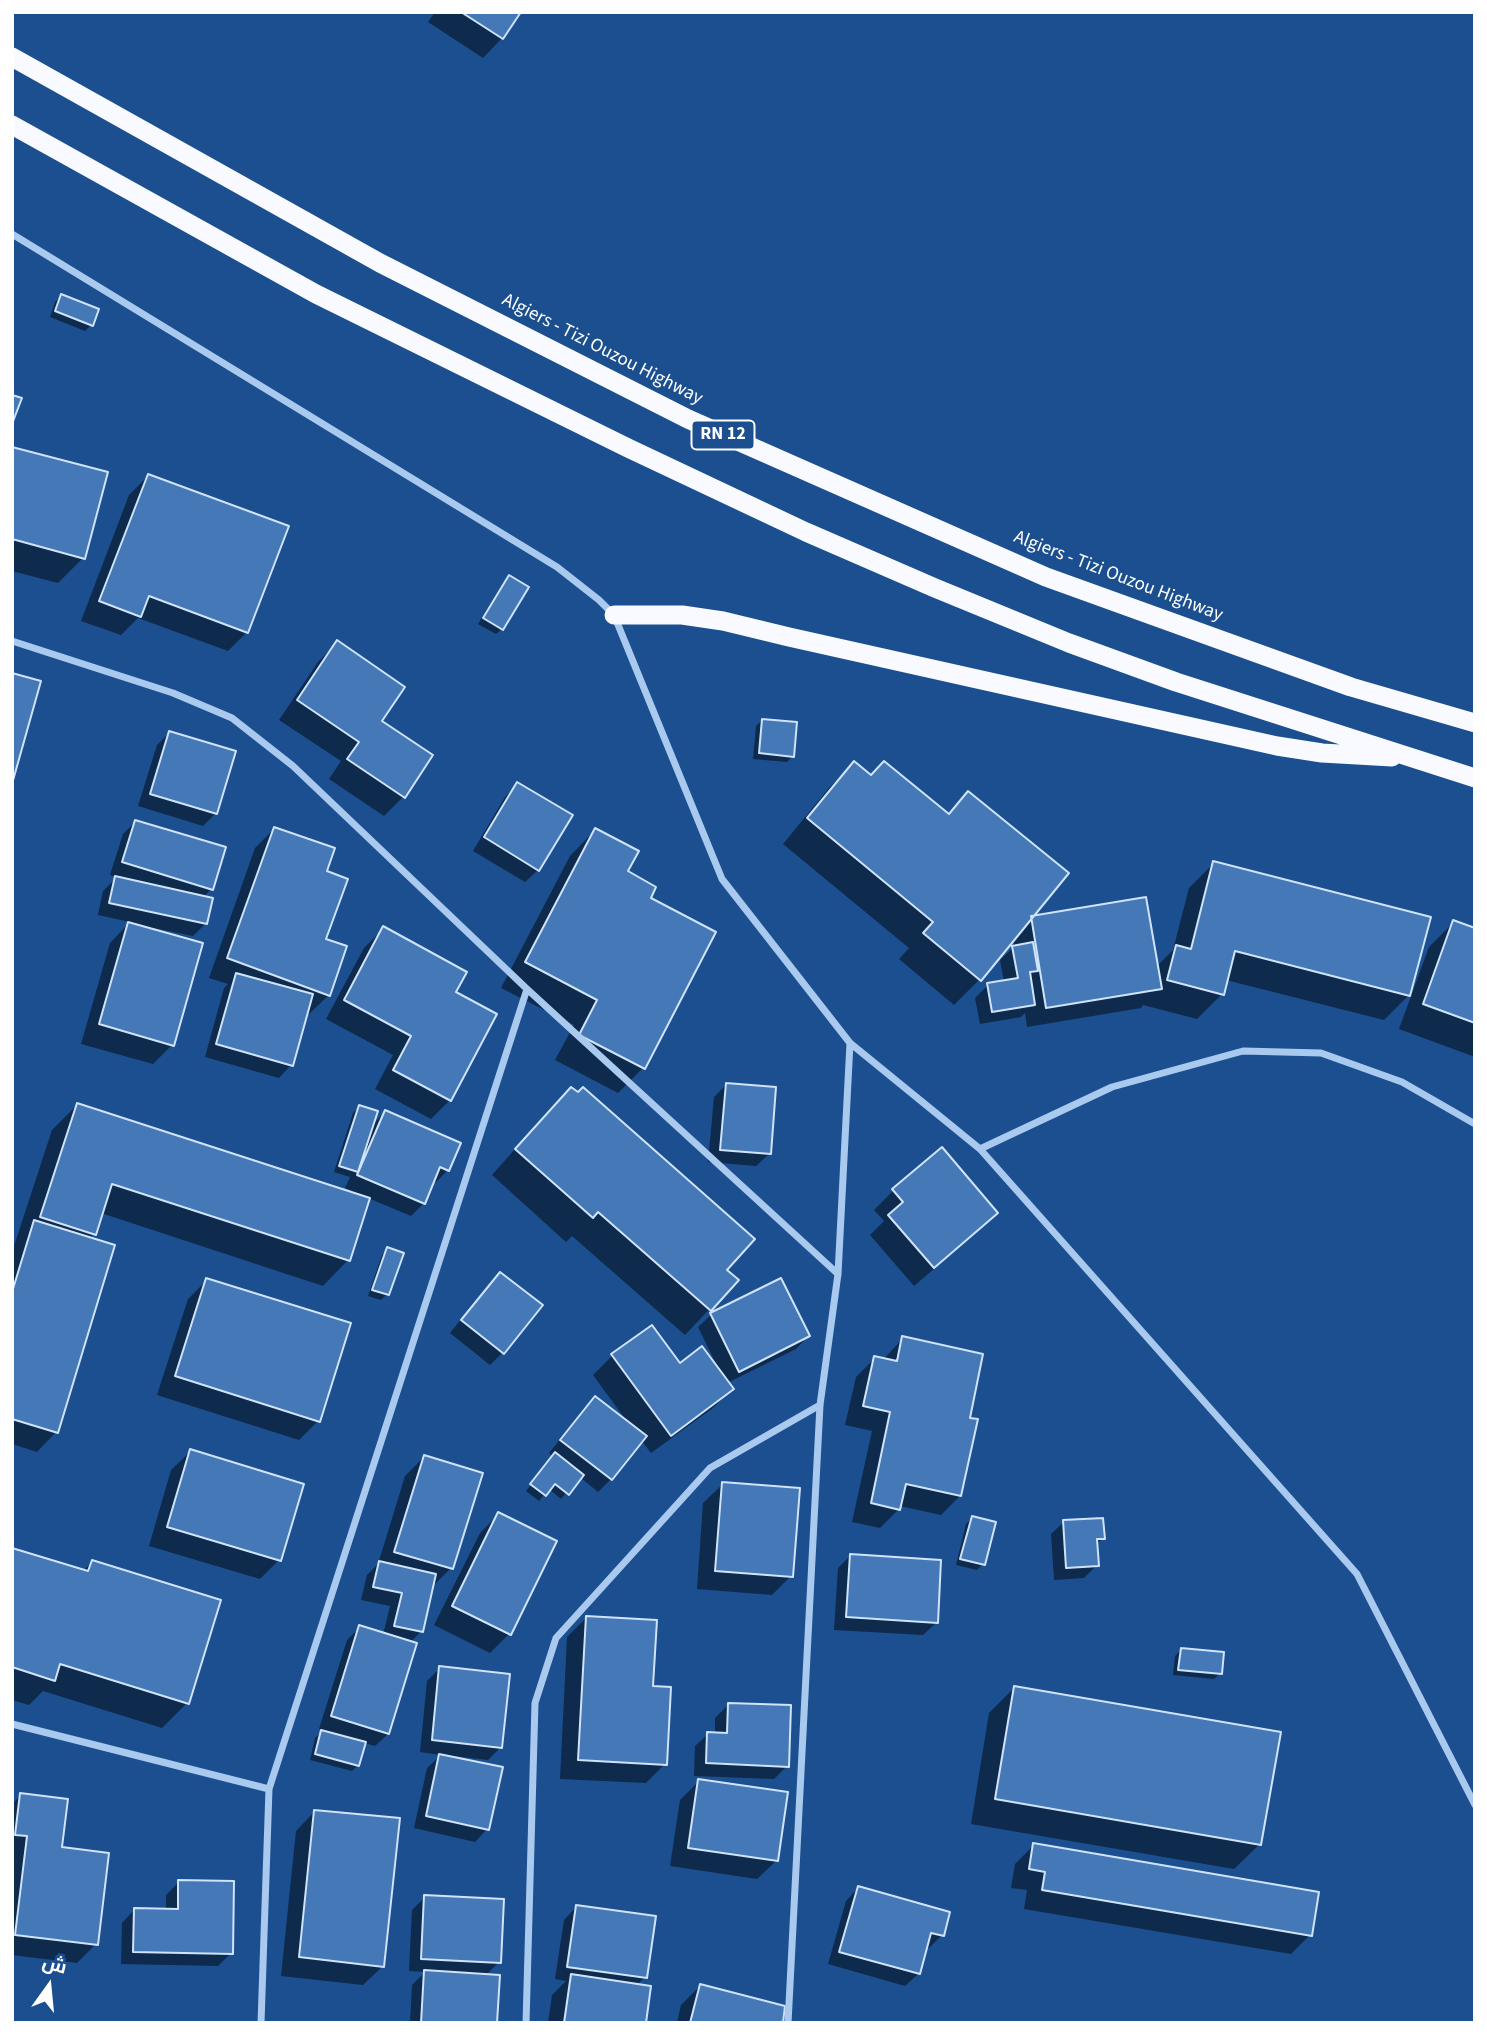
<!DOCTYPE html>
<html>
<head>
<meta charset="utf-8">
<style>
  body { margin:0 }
  #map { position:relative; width:1487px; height:2035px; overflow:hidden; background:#1b4f8f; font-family:"Source Sans 3",Cairo,sans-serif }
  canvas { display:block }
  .frame { position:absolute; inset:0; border:14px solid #fff; pointer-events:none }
  .north { position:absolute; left:14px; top:1951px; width:70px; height:70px; -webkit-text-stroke:5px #1b4f8f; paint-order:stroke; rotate:15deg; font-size:19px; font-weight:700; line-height:28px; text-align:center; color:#fff }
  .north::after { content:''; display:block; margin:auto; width:24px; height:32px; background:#fff; clip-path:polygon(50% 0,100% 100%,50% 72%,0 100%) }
</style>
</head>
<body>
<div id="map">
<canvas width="1487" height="2035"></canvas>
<div class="frame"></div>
<div class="north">ش</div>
</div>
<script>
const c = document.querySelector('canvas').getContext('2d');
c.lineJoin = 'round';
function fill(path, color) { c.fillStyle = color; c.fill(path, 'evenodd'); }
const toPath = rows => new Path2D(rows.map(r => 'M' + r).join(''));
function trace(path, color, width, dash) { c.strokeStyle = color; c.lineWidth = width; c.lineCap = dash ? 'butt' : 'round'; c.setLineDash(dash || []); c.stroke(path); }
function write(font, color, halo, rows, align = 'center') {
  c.font = font + ' "Source Sans 3",sans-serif'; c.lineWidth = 6; c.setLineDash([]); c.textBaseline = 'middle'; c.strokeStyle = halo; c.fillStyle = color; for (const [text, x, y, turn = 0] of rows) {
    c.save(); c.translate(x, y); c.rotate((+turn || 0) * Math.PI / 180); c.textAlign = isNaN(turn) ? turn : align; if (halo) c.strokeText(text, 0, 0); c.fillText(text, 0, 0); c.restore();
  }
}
const shadow = toPath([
  [435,12,519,12,502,38,483,58,428,22],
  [61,296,91,325,85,331,50,317,55,302],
  [12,448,83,558,58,583,12,571],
  [148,476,247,632,228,651,138,618,121,635,81,621,129,495],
  [509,577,502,629,496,634,478,624,503,583],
  [337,643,403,797,384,816,329,779,341,761,279,720,318,662],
  [762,720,793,756,787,762,753,759,756,726],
  [169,733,216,813,203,826,138,806,157,745],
  [854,763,870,777,947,815,969,793,1031,917,1156,967,1173,950,1189,888,1214,863,1411,993,1384,1020,1226,980,1222,994,1197,1019,1143,1005,1141,1008,1027,1027,1025,1013,1021,1017,980,1024,975,998,988,985,1004,982,1000,960,1014,947,1013,940,979,980,954,1005,899,959,909,948,783,844,829,788],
  [517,784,538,870,525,882,473,851,505,797],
  [136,821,223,849,211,889,203,898,205,924,193,936,153,928,172,1045,153,1064,81,1044,110,943,130,922,98,915,103,891,117,877,110,875,123,834],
  [274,829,325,873,324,940,329,995,309,1014,306,1013,291,1065,279,1078,205,1057,224,988,228,984,209,978,255,848],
  [595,830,625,872,648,899,643,1068,618,1093,555,1060,574,1025,501,988,570,856],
  [1454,922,1475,929,1475,1057,1399,1029,1429,947],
  [383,929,454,993,450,1100,431,1119,375,1089,393,1055,326,1019,364,948],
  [727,1084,769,1154,756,1166,708,1162,714,1097],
  [571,1089,724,1270,736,1281,685,1335,572,1236,566,1242,492,1175,546,1114],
  [77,1105,351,1193,352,1191,345,1188,350,1177,334,1172,353,1113,359,1107,371,1126,385,1112,448,1170,435,1183,433,1182,424,1203,411,1216,368,1198,348,1260,323,1286,101,1213,94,1234,89,1239,113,1246,56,1432,37,1452,12,1444,12,1252,52,1130],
  [893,1191,996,1213,977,1232,914,1286,870,1235,884,1221,874,1210],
  [388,1249,387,1294,381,1300,368,1296,382,1255],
  [500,1274,503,1352,490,1365,450,1333,487,1287],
  [207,1280,318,1421,299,1440,157,1395,188,1299],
  [780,1280,808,1336,796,1349,727,1383,732,1389,713,1408,651,1453,641,1440,611,1479,598,1492,580,1477,561,1499,549,1489,539,1501,526,1491,553,1457,549,1453,583,1411,595,1398,628,1423,593,1375,612,1356,680,1365,715,1367,717,1366,698,1327,711,1315],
  [903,1338,968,1419,960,1496,941,1515,900,1506,899,1509,880,1528,852,1522,872,1431,845,1425,856,1377,875,1358,883,1360],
  [191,1451,279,1560,260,1579,149,1546,171,1470],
  [424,1457,451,1568,432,1587,421,1631,410,1643,388,1734,375,1746,364,1743,358,1765,352,1771,310,1760,315,1738,323,1730,319,1729,347,1640,360,1627,383,1635,390,1606,361,1600,367,1575,378,1564,405,1476],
  [723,1484,791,1576,772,1595,697,1589,703,1503],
  [499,1514,509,1634,490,1653,434,1625,480,1533],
  [972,1518,983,1564,977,1570,956,1565,966,1524],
  [1064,1522,1103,1538,1096,1545,1097,1565,1084,1578,1054,1580,1051,1534],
  [12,1550,83,1571,92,1562,187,1703,162,1728,43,1691,29,1705,12,1700],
  [851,1555,936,1623,923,1635,834,1630,838,1568],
  [586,1618,665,1764,646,1783,560,1779,567,1637],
  [1181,1650,1220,1673,1214,1679,1173,1675,1175,1656],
  [440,1668,501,1747,488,1760,454,1756,487,1829,475,1842,414,1828,427,1768,441,1755,420,1752,427,1681],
  [1014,1688,1260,1844,1234,1869,971,1824,989,1713],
  [728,1705,787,1766,774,1779,694,1776,695,1746,708,1734,715,1734,715,1718],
  [699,1781,777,1860,757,1879,670,1866,680,1800],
  [21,1795,60,1849,96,1944,77,1963,12,1955,12,1804],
  [315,1811,383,1966,363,1985,281,1976,296,1831],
  [1034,1845,1310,1935,1291,1954,1024,1909,1027,1890,1011,1888,1015,1864],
  [179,1882,231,1953,218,1966,121,1964,122,1923,134,1910,166,1910,166,1895],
  [858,1888,942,1935,929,1948,926,1947,918,1974,905,1986,828,1964,846,1901],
  [425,1897,499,1962,485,1976,495,2023,410,2023,412,1985,425,1972,409,1971,412,1910],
  [576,1907,645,1977,637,1985,644,2023,548,2023,552,1995,566,1981,555,1979,564,1920],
  [700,1986,781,2023,677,2023,681,2005]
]);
const building = toPath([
  [461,12,521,12,503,39,461,12],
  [61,294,99,309,93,326,55,311,61,294],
  [12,395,22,398,12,424,12,395],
  [12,447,108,472,85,559,12,539,12,447],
  [148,474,289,526,248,633,149,596,141,617,99,601,148,474],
  [509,575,529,587,503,630,483,618,509,575],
  [337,640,405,687,382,721,433,755,405,798,347,759,359,742,297,700,337,640],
  [12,673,41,681,12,784,12,673],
  [762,719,797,722,794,757,759,753,762,719],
  [169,731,236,751,217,814,150,794,169,731],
  [854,761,871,775,884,761,949,814,968,791,1069,873,981,981,923,933,933,922,807,818,854,761],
  [517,782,573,815,539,871,484,837,517,782],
  [135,820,226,847,213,890,122,862,135,820],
  [274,827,335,848,327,871,348,879,326,939,347,946,330,996,227,958,274,827],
  [595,828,639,851,628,871,656,887,651,898,716,932,645,1069,579,1035,597,1000,525,962,595,828],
  [1213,861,1431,917,1410,996,1235,951,1224,995,1167,980,1176,945,1191,949,1213,861],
  [115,876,213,898,207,924,109,903,115,876],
  [1146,897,1162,989,1046,1008,1031,916,1146,897],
  [1453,920,1475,928,1475,1023,1423,1004,1453,920],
  [128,922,203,943,174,1046,99,1024,128,922],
  [383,926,467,972,456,992,497,1014,451,1101,393,1070,411,1036,344,1000,383,926],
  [1033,942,1038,971,1030,972,1035,1005,992,1012,987,983,1018,978,1012,946,1033,942],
  [236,973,313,994,293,1066,216,1044,236,973],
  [726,1083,776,1087,771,1154,720,1150,726,1083],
  [571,1087,578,1092,583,1087,755,1239,727,1270,739,1280,711,1311,598,1212,593,1218,515,1149,571,1087],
  [77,1103,370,1198,350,1261,112,1184,96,1235,40,1217,77,1103],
  [359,1105,378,1111,358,1172,339,1166,359,1105],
  [385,1110,461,1143,449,1171,440,1167,425,1204,357,1175,385,1110],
  [942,1147,998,1213,934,1268,888,1215,903,1202,892,1189,942,1147],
  [34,1220,115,1245,58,1433,12,1419,12,1292,34,1220],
  [387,1247,404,1253,389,1295,372,1290,387,1247],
  [500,1272,543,1305,504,1354,461,1320,500,1272],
  [206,1278,351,1323,320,1422,175,1376,206,1278],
  [781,1278,810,1336,739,1372,710,1313,781,1278],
  [652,1325,680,1363,702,1346,734,1389,671,1436,611,1354,652,1325],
  [902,1336,983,1354,970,1418,978,1419,961,1496,906,1484,900,1510,871,1503,890,1412,863,1406,874,1356,897,1361,902,1336],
  [595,1396,647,1436,612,1480,560,1440,595,1396],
  [190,1449,304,1484,281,1561,167,1527,190,1449],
  [555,1452,584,1475,569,1495,555,1484,546,1496,530,1484,555,1452],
  [424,1455,483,1473,453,1569,394,1552,424,1455],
  [722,1482,800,1488,793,1577,715,1571,722,1482],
  [498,1512,557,1541,511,1635,452,1606,498,1512],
  [972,1516,996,1522,985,1565,960,1559,972,1516],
  [1103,1518,1105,1539,1097,1539,1099,1566,1066,1568,1063,1520,1103,1518],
  [12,1548,88,1571,92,1560,221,1600,189,1704,60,1664,55,1681,12,1667,12,1548],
  [850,1554,941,1560,938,1623,846,1617,850,1554],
  [379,1561,436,1574,423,1632,394,1626,402,1593,373,1587,379,1561],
  [586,1616,657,1620,653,1686,671,1687,667,1765,578,1760,586,1616],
  [359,1625,417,1643,389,1734,331,1716,359,1625],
  [1181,1648,1224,1652,1222,1674,1178,1670,1181,1648],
  [439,1666,510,1674,502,1748,432,1740,439,1666],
  [1014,1686,1281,1732,1261,1845,995,1799,1014,1686],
  [728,1703,791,1705,789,1767,706,1763,707,1732,727,1733,728,1703],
  [321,1730,366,1742,359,1766,315,1754,321,1730],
  [439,1754,503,1767,489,1830,426,1816,439,1754],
  [698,1779,788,1792,778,1861,688,1848,698,1779],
  [20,1793,68,1799,62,1847,109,1853,98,1945,15,1935,27,1836,15,1835,20,1793],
  [314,1810,400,1818,384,1967,299,1957,314,1810],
  [1033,1843,1319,1892,1312,1936,1042,1890,1045,1872,1029,1869,1033,1843],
  [178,1880,234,1881,233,1954,133,1952,134,1908,178,1909,178,1880],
  [858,1886,950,1912,944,1936,931,1933,920,1974,839,1952,858,1886],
  [424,1895,504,1899,501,1963,421,1959,424,1895],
  [576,1905,656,1916,647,1978,567,1967,576,1905],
  [424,1970,500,1975,497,2023,421,2023,424,1970],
  [571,1974,651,1986,646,2023,564,2023,571,1974],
  [700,1984,785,2006,783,2023,690,2023,700,1984]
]);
const minor = toPath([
  [12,234,557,567,599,600,614,615,722,879,850,1043,980,1149,1357,1574,1475,1805],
  [12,641,173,693,232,718,293,766,527,989,838,1274],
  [980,1149,1112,1087,1243,1051,1321,1053,1402,1082,1475,1124],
  [12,1724,269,1789,261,2023],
  [269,1789,527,989],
  [526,2023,535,1703,556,1638,710,1468,820,1405],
  [788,2023,820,1405,838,1274,850,1043]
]);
const trunk = toPath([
  [12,57,380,263,688,419,1046,577,1351,687,1475,723],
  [12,125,316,294,628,448,806,532,935,588,1069,643,1176,682,1475,778],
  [614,615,682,615,723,621,789,637,1277,746,1322,753,1392,757]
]);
const shields = [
  [723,435,63]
];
const shieldNames = [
  ["RN 12",723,435]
];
const streetNames = [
  ["Algiers - Tizi Ouzou Highway",602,350,27],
  ["Algiers - Tizi Ouzou Highway",1118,577,21]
];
fill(shadow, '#0007');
fill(building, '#4478b7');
trace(building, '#cfe3fa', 2);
trace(minor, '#a9c9ee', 7);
trace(trunk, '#f8faff', 19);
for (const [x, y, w] of shields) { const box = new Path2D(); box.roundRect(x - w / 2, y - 14.5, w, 29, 5); c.fillStyle = '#1b4f8f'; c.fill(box); trace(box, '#fff', 2); }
write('bold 18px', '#fff', null, shieldNames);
write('19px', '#fff', '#1b4f8f', streetNames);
</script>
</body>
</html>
